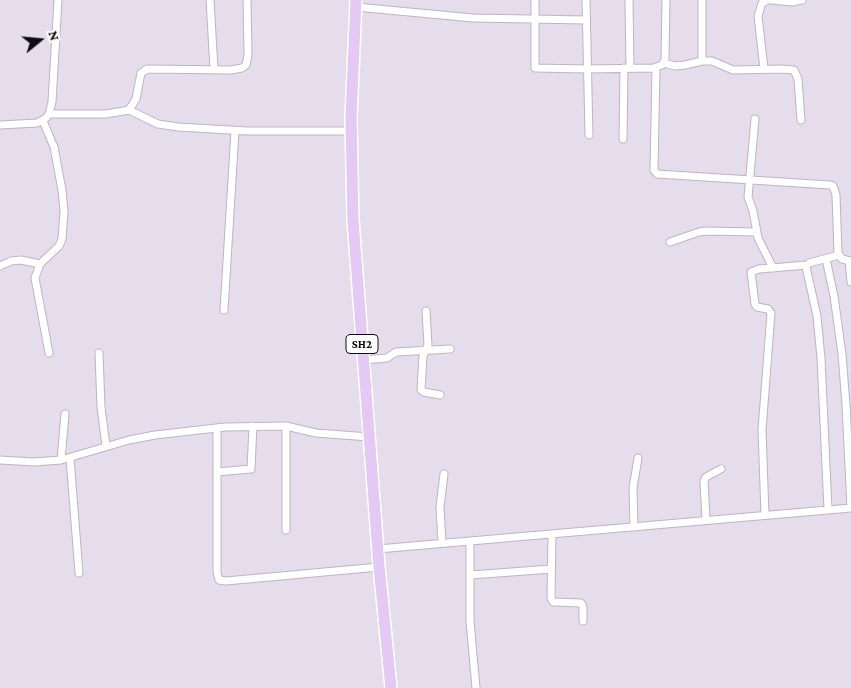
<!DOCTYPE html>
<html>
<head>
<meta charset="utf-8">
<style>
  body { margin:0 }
  #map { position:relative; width:851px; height:688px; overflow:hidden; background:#e5ddeb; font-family:"Crimson Pro",serif }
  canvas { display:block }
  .north { position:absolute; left:15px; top:15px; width:50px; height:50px; -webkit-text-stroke:4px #fff; paint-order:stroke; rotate:73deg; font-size:14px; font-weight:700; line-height:20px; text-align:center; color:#0f0c11 }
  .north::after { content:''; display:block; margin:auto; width:18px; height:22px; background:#0f0c11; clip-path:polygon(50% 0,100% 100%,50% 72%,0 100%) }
</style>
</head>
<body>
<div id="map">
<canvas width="851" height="688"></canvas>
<div class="north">N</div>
</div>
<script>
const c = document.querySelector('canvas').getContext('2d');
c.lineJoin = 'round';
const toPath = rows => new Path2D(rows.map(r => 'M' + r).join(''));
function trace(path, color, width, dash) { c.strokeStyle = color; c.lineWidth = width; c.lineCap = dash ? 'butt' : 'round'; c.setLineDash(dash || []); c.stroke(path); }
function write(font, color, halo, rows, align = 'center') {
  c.font = font + ' "Crimson Pro",serif'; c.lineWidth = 4.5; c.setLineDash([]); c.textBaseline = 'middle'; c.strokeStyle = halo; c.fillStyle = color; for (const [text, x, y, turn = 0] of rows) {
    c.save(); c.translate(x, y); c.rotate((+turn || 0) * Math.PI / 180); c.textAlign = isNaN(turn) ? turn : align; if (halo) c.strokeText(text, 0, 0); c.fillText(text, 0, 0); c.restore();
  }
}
const street = toPath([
  [210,0,214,69],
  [535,0,535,68,587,69,653,68,662,65,665,59,666,0],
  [586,0,589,135],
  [629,0,630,68],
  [702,0,702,61],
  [772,0,792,2,802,0],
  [356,7,473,18,586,20],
  [664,63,675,66,685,65,702,61,712,61,733,70,781,69,794,70,798,79,801,120],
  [656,67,654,170,657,174,830,185,833,186,836,195,838,253,842,259,851,261],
  [764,69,758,16,762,3,768,0],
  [129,110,158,124,178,127,247,131,351,131],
  [49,114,106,114,129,110,136,99,141,73,147,69,231,70,242,68,246,65,248,55,247,0],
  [755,119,748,197,753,211,758,238,773,268],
  [43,121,54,147,62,190,64,212,62,239,59,246,40,264,35,278,49,353],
  [0,125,37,123,46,118,49,114,52,102,58,0],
  [623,139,624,68],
  [670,242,699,232,706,231,756,232],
  [826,259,834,296,842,354,846,405,851,508],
  [849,261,851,282],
  [0,266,11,261,21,260,40,264],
  [224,310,235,131],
  [426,311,428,345,423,356,421,390,424,392,440,395],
  [99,353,101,407,106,446],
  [364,360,387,358,396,352,450,349],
  [286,426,286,530],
  [217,428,217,572,219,580,226,581,379,567],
  [70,458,79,573],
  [0,460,34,462,61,460,129,440,155,435,225,427,286,426,316,433,369,437],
  [61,460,65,414],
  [217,472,251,469,253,426],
  [828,509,821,358,817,316,806,267,809,263,839,255],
  [765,515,762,430,771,313,768,309,757,307,755,304,751,272,759,269,807,265],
  [706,520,704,481,706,477,721,469],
  [634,527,633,488,638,458],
  [552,534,551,598,553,602,581,603,583,606,583,621],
  [470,541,470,621,476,688],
  [442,543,440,507,444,474],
  [378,549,851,508],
  [471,575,551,569]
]);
const primary = toPath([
  [356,0,351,118,353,220,379,566,391,688]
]);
const shields = [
  [362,344,32]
];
const shieldNames = [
  ["SH2",362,344]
];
trace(street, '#bdb5c2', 9);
trace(primary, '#fff', 14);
trace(street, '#fff', 7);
trace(primary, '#e4c9f5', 11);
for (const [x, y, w] of shields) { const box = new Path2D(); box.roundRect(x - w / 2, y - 9.5, w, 19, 4); c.fillStyle = '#fff'; c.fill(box); trace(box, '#0f0c11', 1); }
write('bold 12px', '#0f0c11', null, shieldNames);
</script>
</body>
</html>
